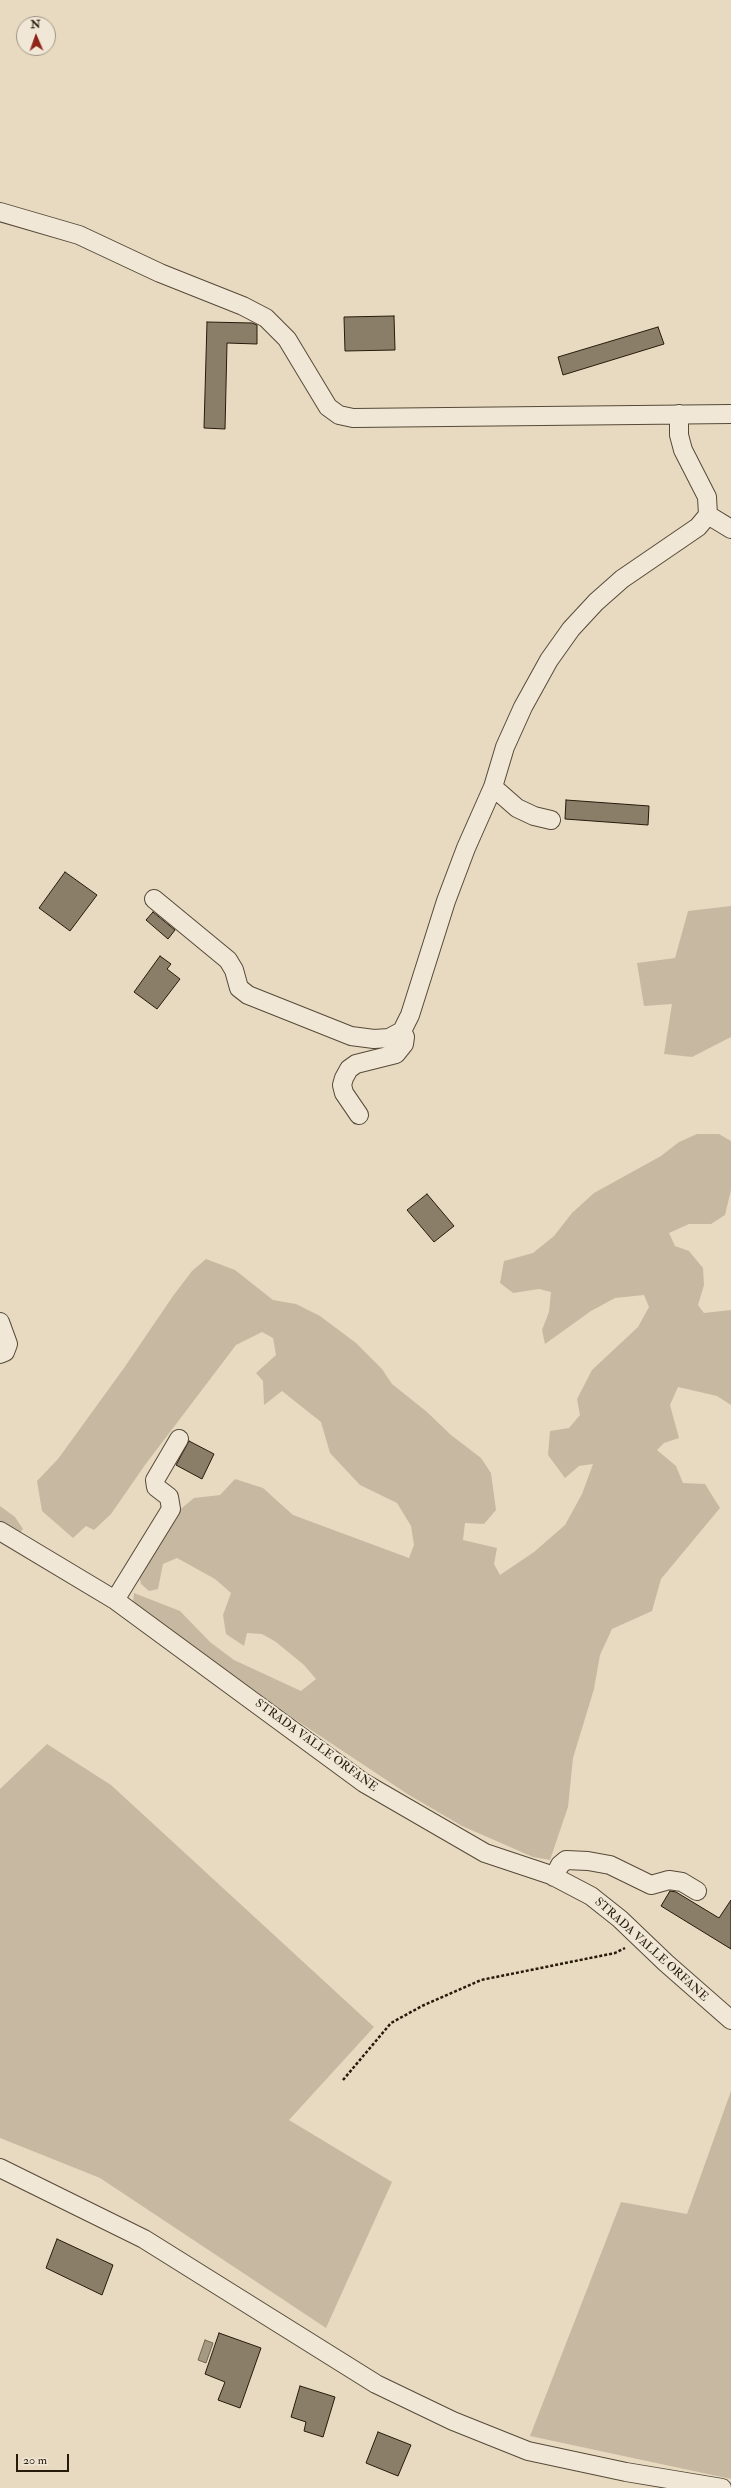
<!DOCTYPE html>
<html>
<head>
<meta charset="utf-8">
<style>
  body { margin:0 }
  #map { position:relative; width:731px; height:2488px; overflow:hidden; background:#e8dac0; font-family:"IM FELL Double Pica",serif }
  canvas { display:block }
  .north { position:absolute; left:16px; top:16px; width:40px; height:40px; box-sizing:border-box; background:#f0e7d6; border:1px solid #9f9585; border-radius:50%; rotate:358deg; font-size:11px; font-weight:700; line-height:16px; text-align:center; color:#261a0b }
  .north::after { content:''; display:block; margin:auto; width:14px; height:18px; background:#8f2418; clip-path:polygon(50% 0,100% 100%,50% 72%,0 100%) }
  .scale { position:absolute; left:16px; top:2454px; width:53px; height:18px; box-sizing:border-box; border:2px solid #261a0b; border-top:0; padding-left:5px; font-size:12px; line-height:14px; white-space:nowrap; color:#261a0b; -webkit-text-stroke:3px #f0e7d6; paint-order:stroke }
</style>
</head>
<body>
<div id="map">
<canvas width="731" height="2488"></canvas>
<div class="north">N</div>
<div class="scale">20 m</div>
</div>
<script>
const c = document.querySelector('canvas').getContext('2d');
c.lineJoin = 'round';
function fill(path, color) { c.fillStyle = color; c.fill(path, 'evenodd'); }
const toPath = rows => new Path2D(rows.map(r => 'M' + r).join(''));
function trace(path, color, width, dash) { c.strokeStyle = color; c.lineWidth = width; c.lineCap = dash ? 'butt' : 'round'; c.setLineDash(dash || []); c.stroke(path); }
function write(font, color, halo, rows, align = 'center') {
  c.font = font + ' "IM FELL Double Pica",serif'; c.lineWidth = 4; c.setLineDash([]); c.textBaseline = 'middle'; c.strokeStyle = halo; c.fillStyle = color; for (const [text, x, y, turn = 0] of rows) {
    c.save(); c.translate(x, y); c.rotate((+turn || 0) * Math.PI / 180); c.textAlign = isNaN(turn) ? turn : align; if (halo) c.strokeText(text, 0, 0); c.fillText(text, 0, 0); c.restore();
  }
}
const green = toPath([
  [731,906,731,1037,692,1057,664,1054,672,1004,644,1006,637,963,675,958,688,911],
  [697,1134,719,1134,731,1141,731,1190,725,1215,711,1224,689,1224,669,1233,675,1246,689,1251,703,1268,704,1285,698,1305,704,1313,731,1310,731,1405,717,1396,678,1387,670,1405,679,1438,664,1443,657,1450,676,1466,683,1483,705,1484,720,1508,661,1579,652,1611,612,1629,600,1655,594,1689,573,1758,568,1807,550,1860,533,1857,462,1826,409,1795,293,1718,133,1603,134,1593,180,1611,210,1642,234,1660,301,1691,316,1679,304,1665,276,1642,262,1634,247,1633,244,1646,226,1634,223,1615,231,1593,215,1579,177,1558,163,1564,158,1589,149,1591,141,1584,139,1576,142,1569,156,1552,177,1512,194,1498,220,1495,235,1479,263,1488,293,1515,409,1558,414,1545,411,1526,397,1503,360,1485,330,1453,321,1422,282,1391,264,1405,263,1381,256,1373,276,1355,273,1338,262,1332,236,1345,145,1465,111,1514,94,1530,86,1526,73,1538,42,1511,37,1481,58,1459,124,1368,173,1296,192,1271,206,1259,235,1270,273,1300,296,1304,320,1316,356,1343,382,1369,392,1384,427,1412,451,1435,481,1458,491,1473,496,1510,484,1524,465,1523,463,1540,497,1548,494,1564,500,1575,534,1552,565,1525,582,1494,593,1464,579,1466,565,1478,548,1455,550,1431,569,1428,580,1415,577,1399,592,1370,638,1327,649,1307,644,1295,615,1298,591,1311,545,1344,542,1330,549,1312,551,1292,539,1289,513,1293,500,1283,504,1261,533,1253,554,1236,572,1213,594,1193,661,1156,679,1142],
  [0,1506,15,1517,23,1529,20,1533,0,1523],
  [47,1744,111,1785,374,2027,289,2120,392,2182,326,2328,100,2178,0,2138,0,1789],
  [731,2091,731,2479,530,2436,621,2202,687,2214]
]);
const water = toPath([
  [205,2340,213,2343,206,2363,198,2360,205,2340]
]);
const building = toPath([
  [394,316,395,350,345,351,344,317,394,316],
  [207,322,252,323,257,325,257,344,227,343,225,429,204,428,207,322],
  [658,327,664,344,563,375,558,357,658,327],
  [566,800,649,806,648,825,565,819,566,800],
  [65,872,97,895,70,931,39,908,65,872],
  [153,912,175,930,168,939,146,920,153,912],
  [160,956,171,964,167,969,180,979,157,1009,134,992,160,956],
  [427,1194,454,1226,434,1242,407,1210,427,1194],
  [189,1441,214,1454,202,1479,176,1465,189,1441],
  [670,1891,676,1892,719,1918,731,1900,731,1949,661,1906,670,1891],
  [57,2239,113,2265,102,2295,46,2268,57,2239],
  [219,2333,261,2348,240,2408,218,2400,225,2382,205,2374,219,2333],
  [300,2386,335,2397,323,2437,304,2431,306,2422,291,2417,300,2386],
  [378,2432,411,2445,398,2476,366,2463,378,2432]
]);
const path = toPath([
  [343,2080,391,2023,422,2006,481,1980,615,1953,625,1948]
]);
const minor = toPath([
  [0,212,79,235,160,273,243,306,266,318,287,339,328,407,339,415,353,418,731,414],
  [708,515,731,529],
  [493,787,517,808,534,816,551,820],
  [154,899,228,960,234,970,239,988,248,995,351,1036,374,1039,389,1038,402,1031,410,1015,446,901,466,848,493,787,505,747,523,707,549,660,571,629,596,602,622,579,698,527,708,515,707,497,683,450,679,435,679,414],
  [359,1115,344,1093,342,1085,344,1078,349,1069,356,1064,396,1054,404,1044,405,1037,402,1031],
  [0,1322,8,1344,5,1352,0,1354],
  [0,1531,115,1600,364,1783,485,1853,551,1875,591,1896,620,1919,666,1963,731,2020],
  [115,1600,171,1509,169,1497,156,1487,155,1480,179,1439],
  [554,1877,560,1865,566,1860,588,1861,610,1865,651,1885,669,1880,682,1882,697,1891],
  [0,2168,144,2239,376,2384,453,2421,528,2451,626,2472,722,2488]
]);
const streetNames = [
  ["STRADA VALLE ORFANE",316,1746,36],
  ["STRADA VALLE ORFANE",651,1950,42]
];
fill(green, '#c7b9a1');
fill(water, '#a69982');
trace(water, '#736652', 1);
fill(building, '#8b7e69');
trace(building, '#261a0b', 1);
trace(minor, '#564a38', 20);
trace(path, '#261a0b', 2.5, [3, 2]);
trace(minor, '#f0e7d6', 18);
write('12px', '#261a0b', '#f0e7d6', streetNames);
</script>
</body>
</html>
